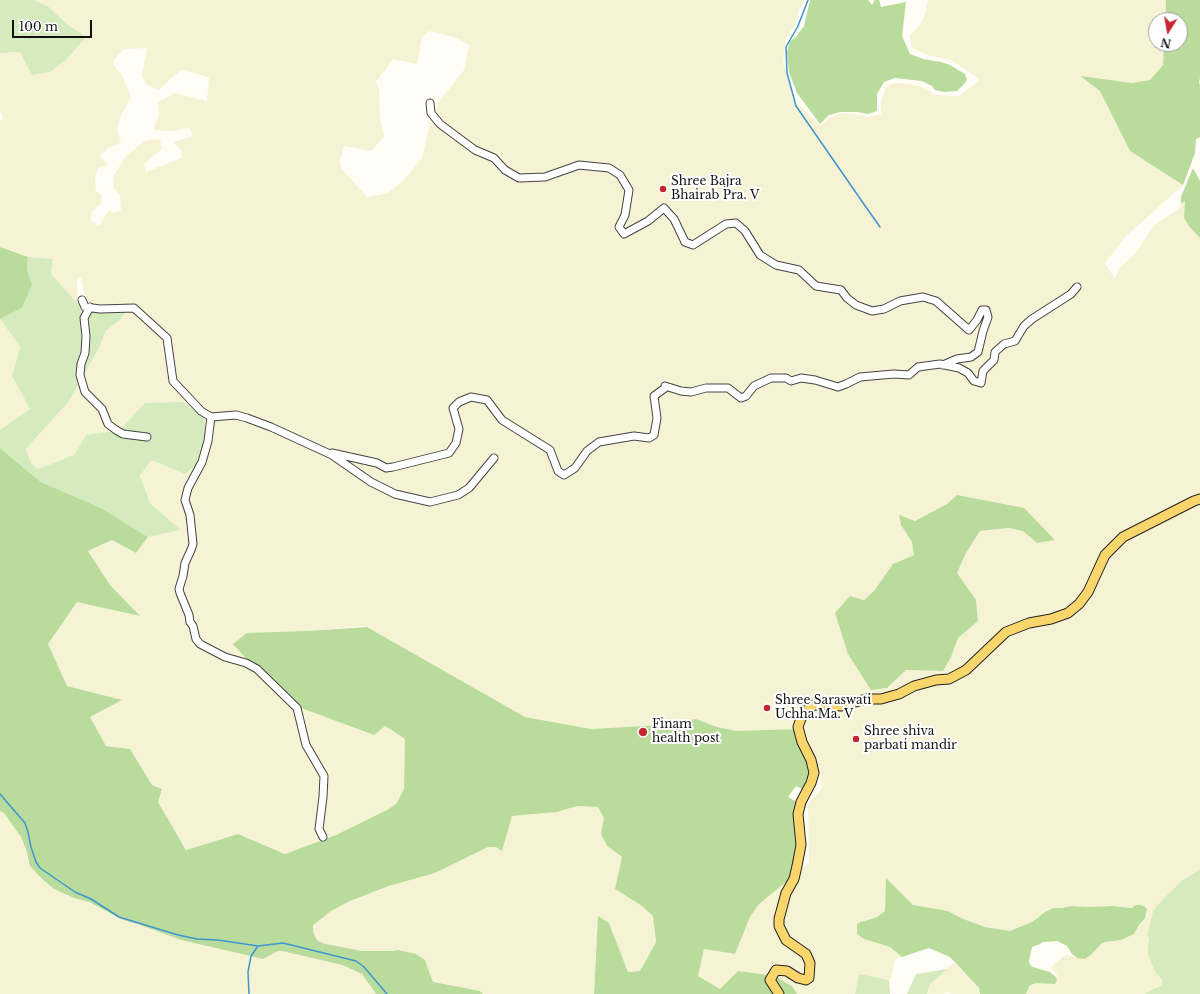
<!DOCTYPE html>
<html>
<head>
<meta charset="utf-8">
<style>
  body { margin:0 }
  #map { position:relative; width:1200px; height:994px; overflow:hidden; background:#fffdf5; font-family:"Libre Baskerville",serif }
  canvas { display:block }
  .north { position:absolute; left:1148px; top:12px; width:40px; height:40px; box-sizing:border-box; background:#fff; border:1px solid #a0a0a0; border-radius:50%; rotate:191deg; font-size:11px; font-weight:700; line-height:16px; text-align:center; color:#111 }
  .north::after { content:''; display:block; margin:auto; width:14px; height:18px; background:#c4262e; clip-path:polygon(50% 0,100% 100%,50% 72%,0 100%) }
  .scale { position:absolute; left:12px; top:20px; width:80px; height:18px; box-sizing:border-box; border:2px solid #111; border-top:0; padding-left:5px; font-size:12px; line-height:14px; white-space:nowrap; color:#111; -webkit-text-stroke:3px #fff; paint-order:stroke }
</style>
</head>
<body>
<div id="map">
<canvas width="1200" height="994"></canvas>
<div class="north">N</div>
<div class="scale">100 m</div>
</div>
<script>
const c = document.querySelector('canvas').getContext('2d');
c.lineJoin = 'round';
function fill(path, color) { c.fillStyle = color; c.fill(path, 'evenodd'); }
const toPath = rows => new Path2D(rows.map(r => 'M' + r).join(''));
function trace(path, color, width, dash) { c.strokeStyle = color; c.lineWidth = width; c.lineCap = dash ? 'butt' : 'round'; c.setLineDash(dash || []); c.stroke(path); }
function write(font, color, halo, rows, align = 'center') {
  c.font = font + ' "Libre Baskerville",serif'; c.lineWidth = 4; c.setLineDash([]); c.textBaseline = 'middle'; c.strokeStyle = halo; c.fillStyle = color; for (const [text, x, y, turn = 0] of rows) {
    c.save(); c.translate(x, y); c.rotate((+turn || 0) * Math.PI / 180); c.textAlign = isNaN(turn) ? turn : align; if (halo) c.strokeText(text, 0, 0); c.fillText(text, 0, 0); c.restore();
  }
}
const farmland = toPath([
  [34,0,805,0,799,9,796,22,786,39,783,61,794,103,801,106,820,126,830,117,841,113,855,114,867,117,881,115,881,102,886,86,895,83,917,85,929,90,934,95,959,96,980,80,952,60,930,56,911,48,910,35,918,27,925,15,928,0,1166,0,1165,20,1156,20,1156,44,1164,44,1163,65,1150,80,1132,83,1081,77,1100,91,1130,151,1183,185,1125,237,1105,263,1115,279,1120,268,1135,254,1154,226,1179,208,1181,204,1185,201,1186,205,1184,215,1189,226,1200,238,1200,869,1183,880,1153,911,1147,936,1149,938,1148,946,1148,955,1155,972,1162,980,1162,985,1144,994,1026,994,1030,985,1037,983,1055,984,1057,974,1052,969,1052,966,1066,955,1077,958,1092,954,1101,944,1105,942,1121,940,1134,934,1139,925,1145,918,1133,908,1112,906,1088,907,1072,906,1062,908,1053,908,1045,912,1032,922,1010,932,985,927,961,918,948,911,913,905,887,879,885,911,877,917,861,922,864,939,890,947,902,957,895,959,892,977,889,980,860,974,858,977,855,994,797,994,793,986,720,989,698,976,704,949,735,954,750,917,759,904,809,863,808,804,822,788,818,764,811,765,799,729,737,731,717,727,696,719,660,725,591,729,525,717,367,627,364,626,306,631,384,726,406,740,404,789,396,804,387,810,336,835,285,854,238,834,186,850,158,802,162,789,152,785,130,749,106,746,90,717,121,700,67,686,48,644,77,602,140,616,110,585,88,551,112,540,136,553,148,537,181,530,150,503,140,476,151,460,185,474,120,430,86,435,74,455,38,469,31,463,26,449,69,401,99,348,106,331,120,320,127,310,95,307,86,302,81,278,77,278,78,304,51,274,53,259,28,257,0,247,0,121,3,118,0,110,0,53,20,52,86,38,68,25,49,7],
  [429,31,454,37,469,45,464,70,439,102,431,119,422,158,403,181,388,193,367,197,342,169,340,161,344,146,371,151,384,137,380,117,379,89,376,82,393,59,417,64,422,37],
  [147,48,142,76,146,84,158,90,181,70,202,75,209,78,207,101,174,93,158,103,159,116,153,130,171,131,189,128,193,136,173,142,182,151,181,158,146,172,144,164,162,149,160,140,152,139,144,142,127,155,114,175,113,188,120,195,121,210,113,213,109,210,99,226,91,220,91,213,101,203,102,196,96,191,95,179,98,168,109,165,100,156,108,148,121,143,117,128,121,116,131,97,123,77,112,62,124,49],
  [957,495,978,499,1055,539,1037,543,1023,531,1009,528,980,531,966,553,957,573,964,584,978,621,958,638,951,657,943,671,906,670,888,688,850,597,864,600,874,591,893,564,914,555,912,542,901,525,915,521,947,504],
  [0,319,20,347,12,376,30,409,0,430],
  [577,806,599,807,604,818,601,834,607,846,622,857,615,889,642,906,653,916,656,942,640,971,628,972,609,923,598,916,594,994,483,994,480,991,435,983,433,982,428,967,398,950,392,951,362,951,349,949,326,944,318,941,315,937,313,931,313,925,328,912,339,906,389,886,435,873,488,847,496,847,512,816,557,812],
  [0,811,4,813,21,837,26,849,28,863,41,878,54,889,74,898,89,902,123,920,137,924,181,940,262,959,278,951,282,951,342,965,362,974,376,994,0,994],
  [955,963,979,988,980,994,952,994,946,992,944,994,927,994,930,984,934,979,951,965]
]);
const green = toPath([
  [0,0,34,0,49,7,68,25,86,37,66,60,50,72,32,75,20,52,0,53],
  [28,257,53,259,51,274,78,304,95,313,113,312,127,310,120,320,106,331,99,348,69,401,26,449,31,463,38,469,74,455,86,435,120,430,145,403,183,402,204,418,206,444,196,465,185,474,151,460,140,476,150,503,181,530,148,537,101,508,41,482,0,448,0,430,30,409,12,376,20,347,0,319,22,308,32,285,27,269],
  [1200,869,1200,994,1144,994,1162,985,1162,980,1155,972,1148,955,1148,946,1149,938,1147,936,1153,911,1162,900,1183,880],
  [947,969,930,984,927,994,907,994,916,974],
  [860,974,889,980,890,994,855,994,858,977]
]);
const forest = toPath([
  [810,0,868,0,872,5,875,0,879,0,881,7,906,2,902,36,910,54,923,59,941,62,950,65,965,74,967,79,965,83,957,91,944,92,935,90,932,86,922,81,895,78,884,82,877,94,877,111,868,114,857,112,840,112,829,115,820,124,797,93,789,72,787,52,790,41,796,37,804,26],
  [1166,0,1200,0,1200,78,1199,82,1200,85,1200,137,1196,139,1195,153,1183,185,1130,151,1100,91,1080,76,1132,83,1150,80,1163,65,1164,44,1180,44,1180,20,1165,20],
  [1193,168,1200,181,1200,238,1189,226,1184,218,1185,201,1181,204,1181,197],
  [0,247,28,257,27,269,32,285,22,308,0,319],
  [0,448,41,482,101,508,148,537,136,553,112,540,88,551,110,585,140,616,77,602,48,644,67,686,122,700,90,717,106,746,130,749,152,785,162,789,158,802,186,850,238,834,285,854,336,835,387,810,396,804,404,789,405,739,385,726,374,735,285,702,233,644,247,633,306,631,367,627,525,717,591,729,660,725,696,719,717,727,737,731,799,729,811,765,808,792,796,786,788,797,799,803,797,873,759,904,750,917,735,954,704,949,698,976,720,989,738,971,775,976,793,987,797,994,594,994,598,916,609,923,628,972,640,971,656,942,653,916,642,906,615,889,622,857,607,846,601,834,604,818,598,807,577,806,557,812,512,816,502,851,496,847,488,847,435,873,389,886,350,901,331,911,313,925,313,931,315,937,318,941,326,944,362,951,392,951,398,950,416,954,425,960,433,982,480,991,483,994,376,994,362,974,342,965,282,951,278,951,263,959,181,940,137,924,123,920,89,902,74,898,54,889,41,878,30,866,26,849,21,837,4,813,0,811],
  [957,495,1024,508,1055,540,1037,543,1023,531,1009,528,980,531,966,553,957,573,976,600,978,621,958,638,951,657,943,671,906,670,887,688,871,690,848,654,835,613,850,596,864,600,874,591,893,564,914,555,912,542,901,525,899,515,915,521,947,504],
  [886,878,913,905,948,911,961,918,985,927,1010,931,1032,922,1045,912,1053,908,1062,908,1072,906,1088,907,1112,906,1132,908,1136,905,1140,905,1144,906,1147,909,1145,918,1139,925,1134,934,1121,940,1105,942,1101,944,1092,954,1085,959,1077,958,1072,954,1067,946,1057,941,1043,942,1040,944,1032,947,1029,961,1030,965,1033,967,1050,972,1056,977,1057,980,1055,984,1037,983,1030,985,1026,994,980,994,979,988,950,957,929,948,902,957,890,947,864,939,857,934,857,924,861,922,877,917,885,911]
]);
const stream = toPath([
  [808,0,798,26,786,47,787,73,796,106,861,200,880,227],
  [0,794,25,823,28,832,31,847,36,862,40,868,75,892,91,899,119,917,178,935,197,939,218,940,258,946,283,943,356,961,364,967,387,994],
  [249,994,248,972,251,956,258,946]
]);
const minor = toPath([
  [430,103,431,113,440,124,475,150,494,158,505,170,519,178,545,177,579,165,609,168,620,175,629,190,625,215,619,227,624,234,648,221,664,208,674,219,685,242,693,245,726,224,736,223,745,231,760,255,776,265,799,270,816,286,841,290,847,298,856,305,872,311,884,309,900,301,923,297,936,301,969,330,977,320,982,310,986,310,988,317,983,331,978,352,971,357,957,359,943,365],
  [82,300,85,307,100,309,134,308,167,338,173,381,201,411,211,417,236,415,247,418,271,427,332,455,371,482,395,494,430,502,458,495,469,488,494,458],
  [90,307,84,318,86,336,85,353,81,364,80,375,85,392,102,409,108,424,116,430,123,434,147,437],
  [211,417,208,441,202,462,188,488,185,500,190,515,193,544,191,550,185,563,183,576,179,589,180,593,189,615,190,622,193,626,196,639,200,644,225,657,246,663,257,669,297,708,306,745,324,776,323,797,319,829,323,837],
  [332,455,332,453,377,463,386,468,393,467,449,453,456,443,459,429,453,408,459,402,471,397,487,400,502,420,550,450,558,471,564,475,575,468,587,451,599,442,634,436,649,438,654,435,657,418,654,396,665,388,665,386,681,391,691,392,706,388,728,388,741,398,746,396,754,386,771,378,786,378,791,381,801,378,815,380,838,387,846,384,860,377,894,374,909,375,918,367,940,364,959,368,968,373,974,381,981,383,983,371,994,360,995,352,1004,344,1015,341,1024,326,1032,319,1071,294,1077,287]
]);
const major = toPath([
  [779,994,770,980,776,970,787,971,798,978,806,980,809,978,810,963,806,954,786,940,779,926,779,919,786,893,794,879,797,866,801,845,798,814,801,802,811,783,814,773,811,760,802,742,798,727,803,713,814,705,831,705,841,706,866,699,881,699,899,694,914,686,936,680,949,679,966,670,1006,632,1029,623,1051,619,1068,613,1079,604,1088,592,1105,555,1123,537,1194,501,1200,499]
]);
const markers = [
  [663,189,4,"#c4262e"],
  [767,708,4,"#c4262e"],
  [643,732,5,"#c4262e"],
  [856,739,4,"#c4262e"]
];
const poiNames = [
  ["Shree Bajra",671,182],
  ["Bhairab Pra. V",671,196],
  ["Shree Saraswati",775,701],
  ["Uchha.Ma. V",775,715],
  ["Finam",652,725],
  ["health post",652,739],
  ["Shree shiva",864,732],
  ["parbati mandir",864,746]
];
fill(farmland, '#f6f3d4');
fill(green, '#d5ebbd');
fill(forest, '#b9dc9c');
trace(stream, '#3f96cf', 1.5);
trace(minor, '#444', 9);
trace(major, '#222', 11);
trace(minor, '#fff', 7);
trace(major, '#f9d66b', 9);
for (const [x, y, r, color] of markers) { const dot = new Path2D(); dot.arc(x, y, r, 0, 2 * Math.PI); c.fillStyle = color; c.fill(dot); trace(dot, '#fff', 1.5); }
write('12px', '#111', '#fff', poiNames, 'left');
</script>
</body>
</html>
